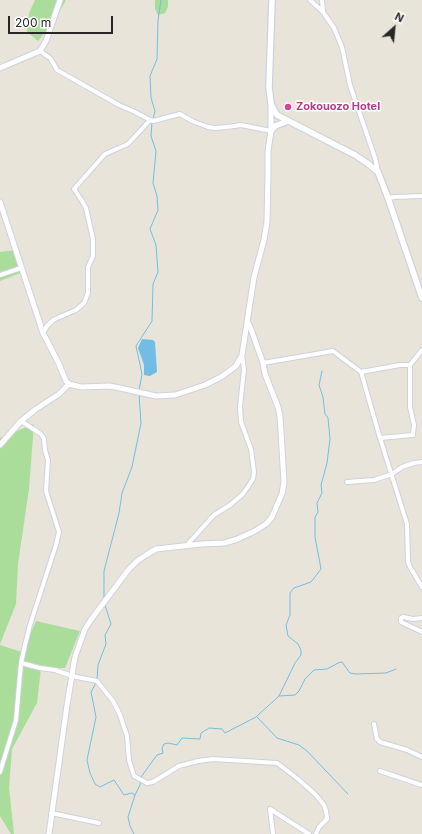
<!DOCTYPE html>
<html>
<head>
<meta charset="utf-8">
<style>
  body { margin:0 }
  #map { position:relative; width:422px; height:834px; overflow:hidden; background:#e9e4d9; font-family:Inter,sans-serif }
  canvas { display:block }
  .north { position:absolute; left:374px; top:8px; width:40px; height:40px; -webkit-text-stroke:3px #fff; paint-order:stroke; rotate:27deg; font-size:11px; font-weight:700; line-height:16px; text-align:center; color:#272727 }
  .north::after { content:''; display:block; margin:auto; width:14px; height:18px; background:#272727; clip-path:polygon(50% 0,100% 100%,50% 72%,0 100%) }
  .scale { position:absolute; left:8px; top:16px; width:105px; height:18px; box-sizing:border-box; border:2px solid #272727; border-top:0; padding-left:5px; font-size:12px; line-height:14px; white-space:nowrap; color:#272727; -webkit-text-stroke:3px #fff; paint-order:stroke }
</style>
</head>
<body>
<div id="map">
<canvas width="422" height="834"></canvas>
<div class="north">N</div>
<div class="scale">200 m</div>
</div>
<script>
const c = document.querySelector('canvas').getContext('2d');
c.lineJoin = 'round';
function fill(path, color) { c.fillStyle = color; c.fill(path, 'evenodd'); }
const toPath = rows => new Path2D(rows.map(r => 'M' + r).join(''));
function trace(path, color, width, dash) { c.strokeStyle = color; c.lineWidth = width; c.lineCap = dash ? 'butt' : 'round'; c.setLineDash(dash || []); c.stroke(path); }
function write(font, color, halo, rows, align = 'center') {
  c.font = font + ' Inter,sans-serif'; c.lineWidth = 3; c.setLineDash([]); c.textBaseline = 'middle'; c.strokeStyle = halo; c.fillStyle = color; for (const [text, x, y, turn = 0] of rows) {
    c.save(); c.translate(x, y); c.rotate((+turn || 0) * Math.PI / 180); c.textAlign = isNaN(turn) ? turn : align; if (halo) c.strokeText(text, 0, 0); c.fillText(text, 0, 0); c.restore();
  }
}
const green = toPath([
  [35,0,66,0,55,20,38,41,27,32,29,13],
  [155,0,168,0,168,7,165,13,158,15,155,9],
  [15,250,23,272,0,281,0,252],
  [34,424,29,489,18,564,16,604,0,644,0,438],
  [36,621,80,631,65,668,41,668,37,703,12,749,9,788,14,834,11,834,0,816,0,645,22,652]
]);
const water = toPath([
  [142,339,153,340,155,342,157,372,150,376,144,375,144,365,138,348]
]);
const stream = toPath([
  [153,119,155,111,151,98,150,76,157,59,158,20,161,0],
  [139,391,142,374,136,346,152,321,153,284,158,272,156,245,150,229,158,210,157,196,153,183,156,151,151,136,152,122],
  [104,598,104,571,119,513,122,493,132,467,141,423,139,394],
  [97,680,98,665,106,644,105,635,111,624,105,605],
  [96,683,91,692,96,717,87,760,90,773,95,784,100,787,114,780,124,795,132,793,135,795],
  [279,696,295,695,299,691,305,679,314,670,327,669,338,663,342,662,350,673,356,674,386,673,396,669],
  [257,717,277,738,299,745,307,751,348,794],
  [141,777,157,755,163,753,162,748,164,744,168,743,177,745,182,738,200,739,201,733,209,728,222,729,225,733,256,717,279,696,295,663,301,655,301,650,298,644,288,636,286,625,290,615,290,593,294,588,311,582,321,569,315,537,315,517,318,512,317,503,322,493,321,485,327,463,330,439,328,418,325,414,323,397,319,385,322,371],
  [134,834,130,826,128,817,135,795,140,785,140,782]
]);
const minor = toPath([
  [310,0,323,12,334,28,342,47,350,85,375,158,378,172],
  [322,0,323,12],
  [40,51,51,59,57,70,119,105,135,112,150,120,153,121,180,114,192,121,208,127,215,128,227,127,241,125,271,131],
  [388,198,395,197,422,196],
  [0,275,21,268],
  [43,333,47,326,53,320,76,310,84,303,88,293,88,267,93,256,93,239,86,208,82,201,74,189,105,154,128,144,150,120],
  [263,363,333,351,361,372,400,365,410,365],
  [361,372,380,438,407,524,408,562,410,567,422,587],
  [380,438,413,435,414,425,410,407,410,365,422,350],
  [347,482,374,480,392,474,402,467,414,463,422,462],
  [186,546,214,515,230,505,243,494,253,479,254,472,251,449,241,422,240,406,244,370,242,355],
  [422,618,413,619,403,617,401,618,401,622,422,632],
  [21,663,40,668,55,670,72,676,97,681,113,701,120,715,127,736,129,760,134,776,147,783,153,782,179,766,198,761,213,759,277,763,298,779,315,794,324,805,326,811,327,819,319,827,316,834],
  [374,724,377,739,380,742,407,750,422,757],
  [380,771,422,785],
  [0,772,16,720,21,663,25,645,30,625,56,545,59,532,46,491,48,460,45,450,44,439,41,434,21,421],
  [270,809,309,834],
  [270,809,273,834],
  [51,813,99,823]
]);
const tertiary = toPath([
  [0,68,40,51,46,41,60,0],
  [0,202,43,333,59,364,66,381,69,384,81,387,109,386,120,388,156,396,175,395,205,385,221,377,236,366,242,355,254,277,264,240,267,221,268,175,268,151,271,131,271,105],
  [0,445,21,421,36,409,59,394,69,384],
  [49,834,67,705,75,657,85,629,90,621,129,569,137,561,146,555,156,549,201,544,224,543,235,540,255,531,266,524,272,517,277,505,282,494,284,482,281,432,280,416,278,407,265,374,263,363,251,329,248,323]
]);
const secondary = toPath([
  [272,0,269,87,271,104,277,115,355,155,367,163,378,172,388,198,422,298],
  [271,131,275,126,288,121]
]);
const markers = [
  [288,107,4,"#d1479c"]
];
const hotelNames = [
  ["Zokouozo Hotel",296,107]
];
fill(green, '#ad9');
fill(water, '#72bde6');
trace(stream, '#72bde6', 1);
trace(minor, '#cfd1e0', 6);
trace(tertiary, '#cfd1e0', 7);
trace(secondary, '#cfd1e0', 8);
trace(minor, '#fff', 4);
trace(tertiary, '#fff', 5);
trace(secondary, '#fff', 5.5);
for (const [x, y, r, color] of markers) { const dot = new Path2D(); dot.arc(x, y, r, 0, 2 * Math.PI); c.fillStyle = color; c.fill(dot); trace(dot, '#fff', 1.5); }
write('bold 11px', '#b23c85', '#fff', hotelNames, 'left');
</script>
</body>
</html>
